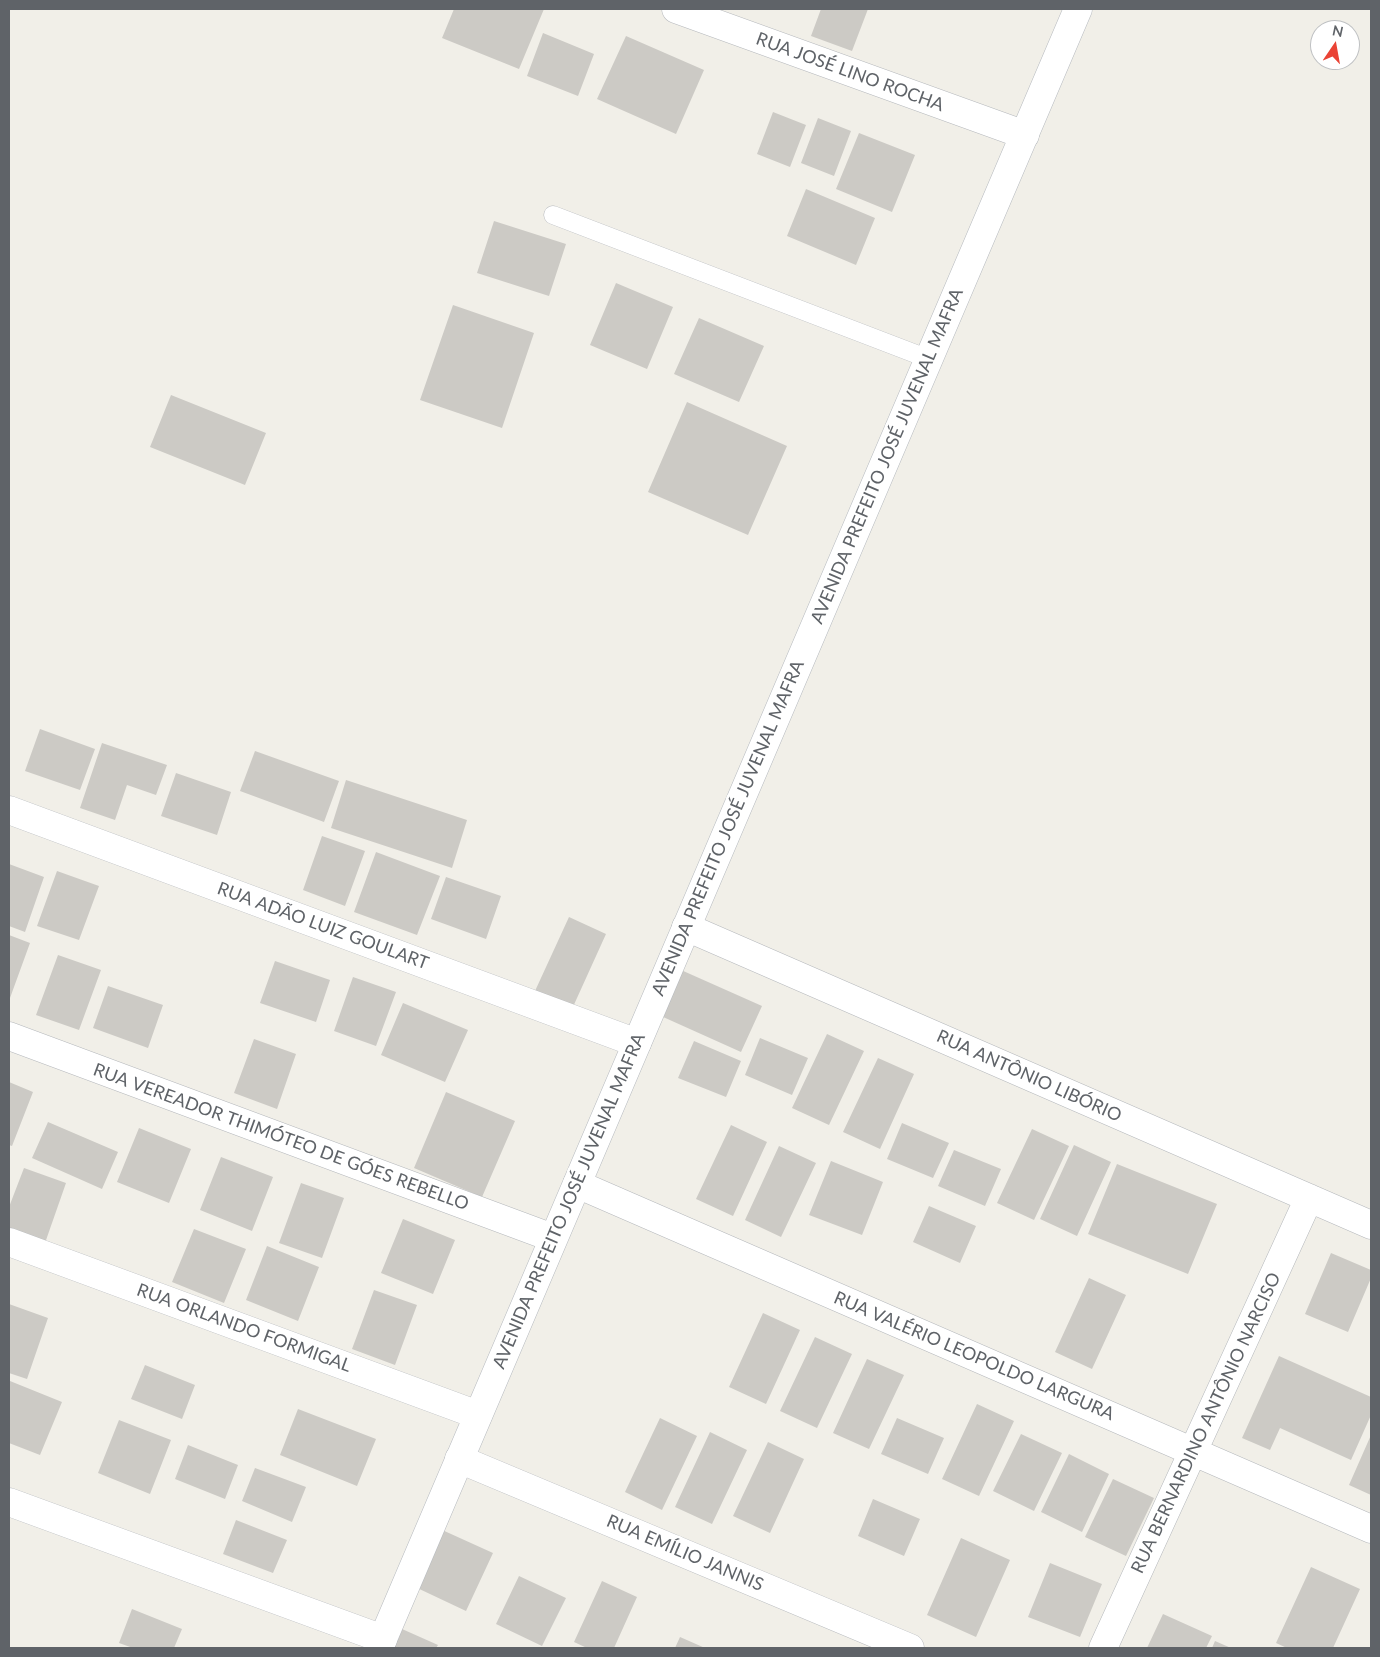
<!DOCTYPE html>
<html>
<head>
<meta charset="utf-8">
<style>
  body { margin:0 }
  #map { position:relative; width:1380px; height:1657px; overflow:hidden; background:#f1efe8; font-family:Lato,sans-serif }
  canvas { display:block }
  .frame { position:absolute; inset:0; border:10px solid #5f6368; pointer-events:none }
  .north { position:absolute; left:1310px; top:20px; width:50px; height:50px; box-sizing:border-box; background:#fff; border:1px solid #bfc1c3; border-radius:50%; rotate:12deg; font-size:14px; font-weight:700; line-height:20px; text-align:center; color:#5f6368 }
  .north::after { content:''; display:block; margin:auto; width:18px; height:22px; background:#ea4335; clip-path:polygon(50% 0,100% 100%,50% 72%,0 100%) }
</style>
</head>
<body>
<div id="map">
<canvas width="1380" height="1657"></canvas>
<div class="frame"></div>
<div class="north">N</div>
</div>
<script>
const c = document.querySelector('canvas').getContext('2d');
c.lineJoin = 'round';
function fill(path, color) { c.fillStyle = color; c.fill(path, 'evenodd'); }
const toPath = rows => new Path2D(rows.map(r => 'M' + r).join(''));
function trace(path, color, width, dash) { c.strokeStyle = color; c.lineWidth = width; c.lineCap = dash ? 'butt' : 'round'; c.setLineDash(dash || []); c.stroke(path); }
function write(font, color, halo, rows, align = 'center') {
  c.font = font + ' Lato,sans-serif'; c.lineWidth = 5; c.setLineDash([]); c.textBaseline = 'middle'; c.strokeStyle = halo; c.fillStyle = color; for (const [text, x, y, turn = 0] of rows) {
    c.save(); c.translate(x, y); c.rotate((+turn || 0) * Math.PI / 180); c.textAlign = isNaN(turn) ? turn : align; if (halo) c.strokeText(text, 0, 0); c.fillText(text, 0, 0); c.restore();
  }
}
const building = toPath([
  [454,9,544,9,519,69,442,38],
  [821,9,868,9,852,51,811,36],
  [543,33,594,54,578,96,527,76],
  [626,36,704,70,676,134,597,99],
  [773,112,806,125,790,167,757,154],
  [818,118,851,131,834,176,801,163],
  [859,133,915,155,892,212,836,189],
  [806,189,875,218,856,265,787,236],
  [494,221,566,244,549,296,477,273],
  [616,283,673,307,647,369,590,345],
  [453,305,534,333,502,428,420,400],
  [699,318,764,346,739,402,674,374],
  [171,395,266,433,245,485,150,447],
  [687,402,787,446,748,535,648,492],
  [40,729,95,749,80,790,25,771],
  [102,743,167,765,156,795,127,785,115,820,80,808],
  [255,751,339,781,324,822,240,791],
  [176,773,231,792,217,835,161,816],
  [346,780,467,820,452,868,331,828],
  [322,836,365,851,345,906,303,890],
  [376,852,440,876,417,935,354,912],
  [9,864,44,877,25,932,9,926],
  [57,871,99,886,79,940,37,926],
  [446,877,501,896,486,939,431,919],
  [569,917,606,934,572,1009,535,991],
  [9,935,30,943,10,998,9,997],
  [58,955,101,970,79,1030,36,1015],
  [275,961,330,980,316,1022,260,1003],
  [672,966,762,1006,741,1052,652,1012],
  [353,977,396,992,376,1046,334,1031],
  [108,986,163,1005,148,1048,93,1028],
  [403,1003,468,1030,445,1082,381,1055],
  [827,1034,864,1051,829,1125,792,1108],
  [760,1038,808,1058,792,1095,745,1075],
  [254,1039,296,1054,277,1109,234,1093],
  [694,1041,741,1061,726,1097,678,1078],
  [878,1058,914,1074,880,1149,843,1132],
  [9,1082,33,1092,12,1146,9,1145],
  [446,1092,515,1121,482,1197,414,1168],
  [48,1122,118,1152,102,1189,32,1158],
  [902,1123,949,1143,933,1178,887,1159],
  [731,1125,767,1142,733,1216,696,1199],
  [139,1128,191,1149,169,1203,117,1182],
  [1032,1129,1069,1146,1034,1220,997,1203],
  [1074,1145,1111,1162,1077,1236,1040,1219],
  [779,1146,816,1163,781,1237,745,1220],
  [954,1150,1001,1169,985,1206,938,1186],
  [221,1157,273,1177,252,1231,200,1210],
  [831,1161,883,1182,862,1235,809,1215],
  [1117,1164,1217,1204,1188,1274,1088,1234],
  [24,1168,66,1183,45,1243,9,1230,9,1207],
  [301,1183,344,1198,322,1258,279,1243],
  [929,1206,976,1226,960,1263,913,1242],
  [403,1219,455,1240,433,1294,381,1273],
  [194,1229,246,1249,224,1303,172,1282],
  [267,1246,319,1267,298,1321,246,1300],
  [1331,1253,1371,1270,1371,1278,1348,1332,1305,1314],
  [1089,1278,1126,1295,1092,1369,1055,1352],
  [374,1290,417,1305,395,1365,352,1349],
  [9,1304,48,1318,27,1379,9,1373],
  [763,1313,800,1330,766,1404,729,1387],
  [815,1337,852,1354,817,1428,780,1411],
  [1279,1356,1371,1397,1371,1415,1351,1460,1280,1428,1270,1450,1242,1438],
  [867,1359,904,1375,869,1449,833,1433],
  [145,1365,195,1385,182,1419,131,1399],
  [10,1381,62,1402,40,1455,9,1443],
  [977,1404,1014,1421,979,1496,942,1479],
  [298,1409,376,1439,357,1486,280,1455],
  [660,1418,697,1436,662,1510,625,1492],
  [897,1418,944,1438,928,1474,881,1454],
  [119,1420,171,1440,150,1494,98,1473],
  [710,1432,747,1450,712,1524,675,1507],
  [1021,1434,1062,1453,1034,1511,993,1491],
  [1371,1435,1371,1495,1349,1485],
  [768,1442,804,1459,770,1533,733,1516],
  [188,1445,238,1465,225,1499,175,1479],
  [1069,1454,1109,1474,1082,1532,1041,1512],
  [255,1468,306,1487,292,1522,242,1501],
  [1113,1479,1154,1498,1126,1556,1085,1537],
  [873,1499,920,1519,904,1556,858,1536],
  [236,1520,287,1540,273,1573,223,1554],
  [440,1529,493,1553,466,1611,413,1586],
  [961,1538,1010,1560,976,1637,927,1615],
  [1050,1563,1102,1584,1080,1637,1028,1617],
  [1311,1567,1360,1589,1333,1648,1287,1648,1276,1643],
  [519,1576,566,1598,542,1646,496,1624],
  [602,1581,637,1597,614,1648,587,1648,574,1642],
  [132,1609,182,1629,174,1648,133,1648,119,1643],
  [1163,1614,1212,1636,1206,1648,1147,1648],
  [402,1629,438,1645,436,1648,394,1648],
  [680,1637,705,1648,675,1648],
  [1215,1641,1231,1648,1212,1648]
]);
const lane = toPath([
  [553,215,929,359]
]);
const street = toPath([
  [676,9,1025,135],
  [9,810,637,1043],
  [686,927,1371,1225],
  [9,1036,553,1238],
  [577,1184,1371,1529],
  [9,1242,478,1415],
  [459,1459,910,1648],
  [9,1502,383,1639],
  [1103,1648,1309,1198]
]);
const secondary = toPath([
  [379,1648,1078,9]
]);
const streetNames = [
  ["RUA JOSÉ LINO ROCHA",850,72,20],
  ["AVENIDA PREFEITO JOSÉ JUVENAL MAFRA",887,456,-67],
  ["AVENIDA PREFEITO JOSÉ JUVENAL MAFRA",728,828,-67],
  ["RUA ADÃO LUIZ GOULART",323,926,20],
  ["RUA ANTÔNIO LIBÓRIO",1029,1076,24],
  ["RUA VEREADOR THIMÓTEO DE GÓES REBELLO",281,1137,20],
  ["AVENIDA PREFEITO JOSÉ JUVENAL MAFRA",569,1201,-67],
  ["RUA ORLANDO FORMIGAL",244,1328,20],
  ["RUA VALÉRIO LEOPOLDO LARGURA",974,1356,23],
  ["RUA BERNARDINO ANTÔNIO NARCISO",1206,1423,-65],
  ["RUA EMÍLIO JANNIS",685,1553,23]
];
fill(building, '#cccac5');
trace(lane, '#b5b8bc', 19);
trace(street, '#b5b8bc', 29);
trace(secondary, '#b6babf', 29);
trace(lane, '#fff', 18);
trace(street, '#fff', 28);
trace(secondary, '#fff', 28);
write('18px', '#5f6368', '#fff', streetNames);
</script>
</body>
</html>
